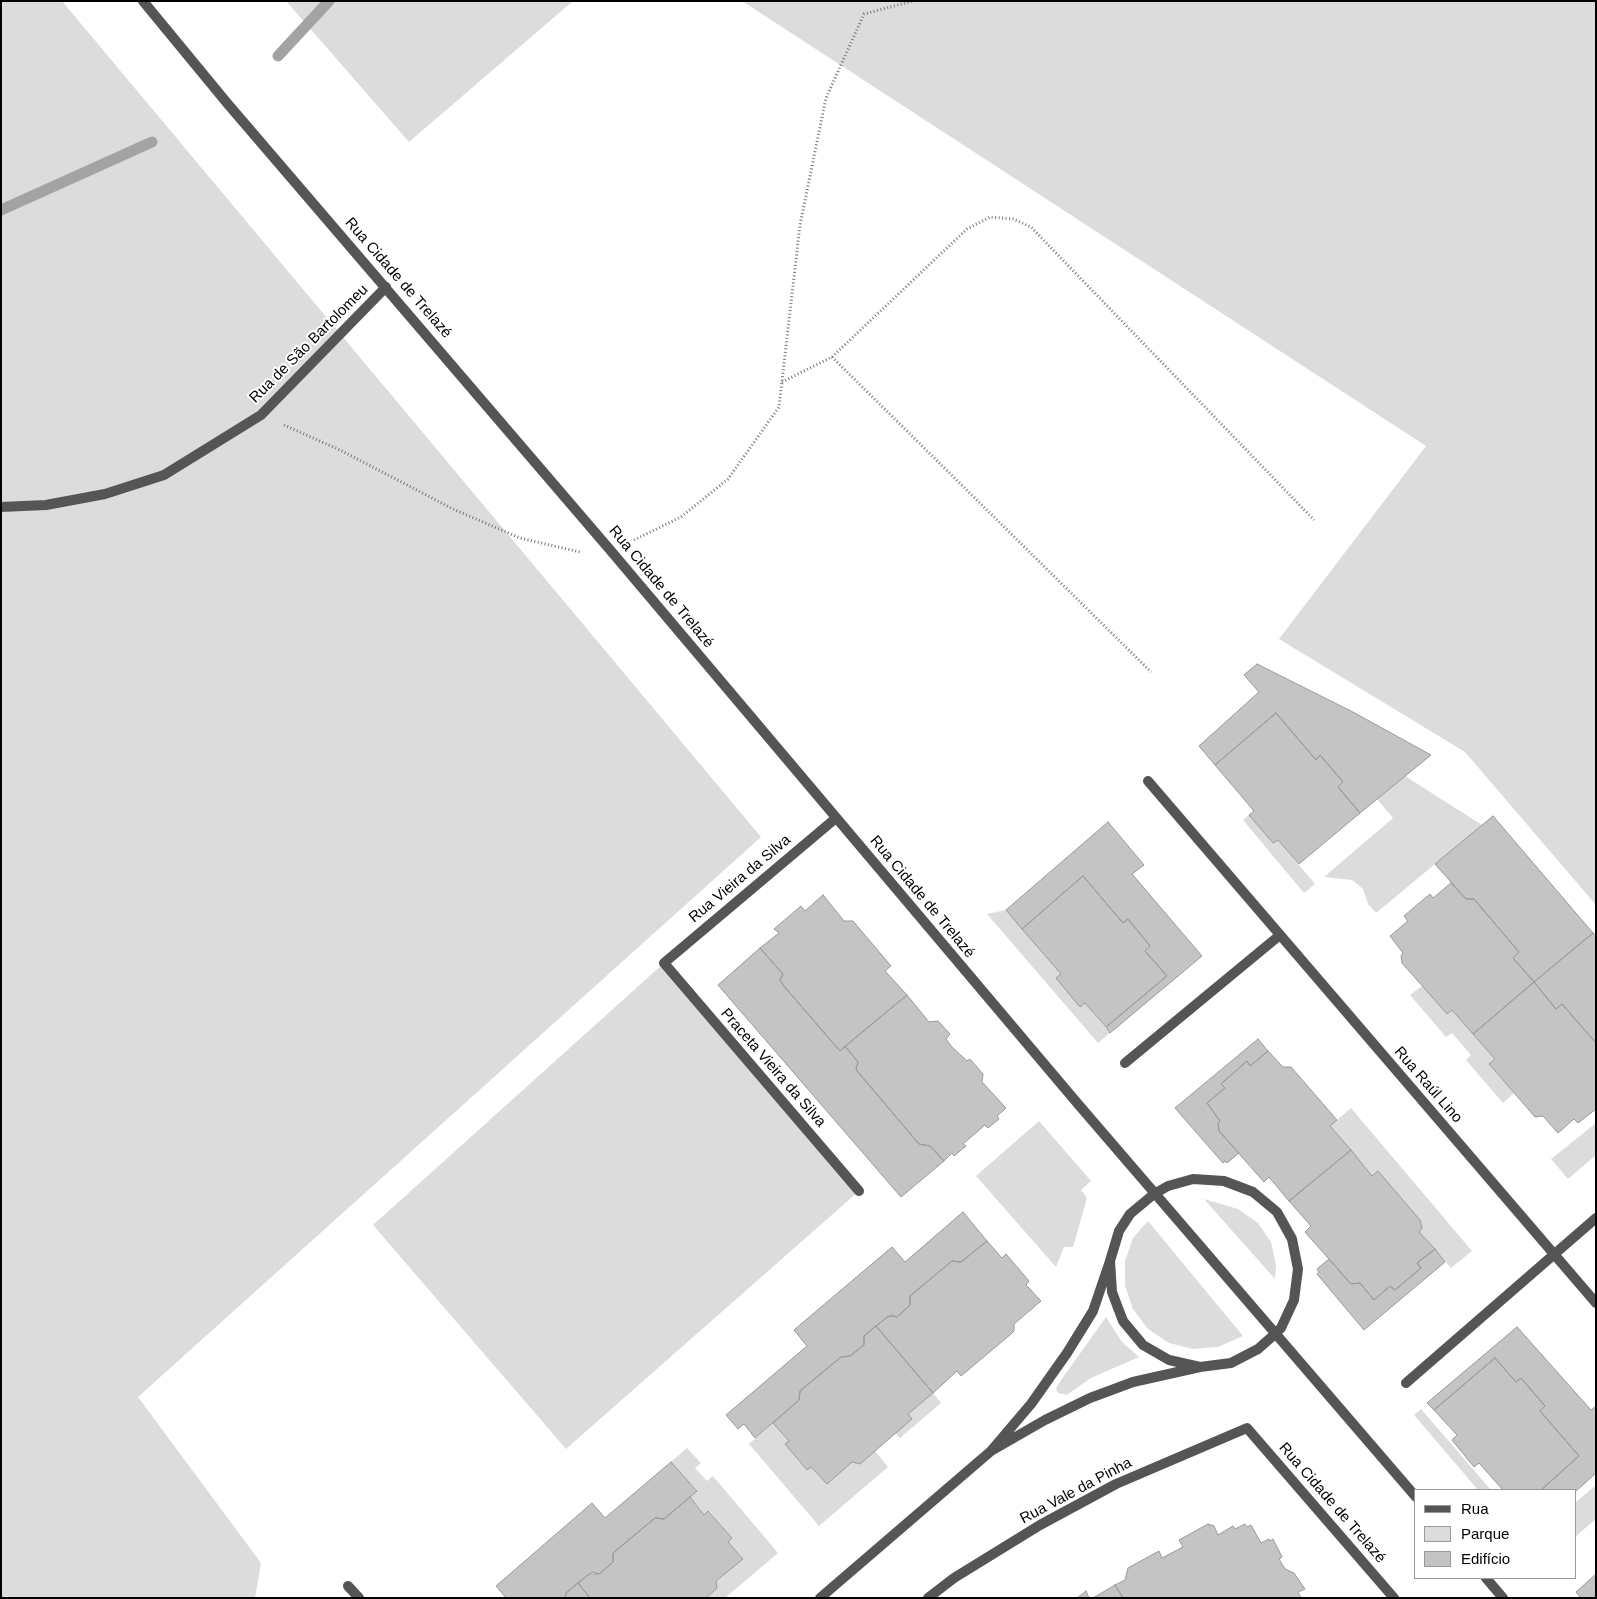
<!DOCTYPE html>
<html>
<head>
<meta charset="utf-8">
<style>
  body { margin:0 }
  #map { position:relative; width:1597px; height:1599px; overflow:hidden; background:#fff; font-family:Helvetica,sans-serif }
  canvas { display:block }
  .frame { position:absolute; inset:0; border:2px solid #000; pointer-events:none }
  .legend { position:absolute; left:1414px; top:1489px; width:162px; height:90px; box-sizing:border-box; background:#fff; border:1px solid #999; margin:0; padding:6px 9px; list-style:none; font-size:15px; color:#000 }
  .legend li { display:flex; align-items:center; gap:10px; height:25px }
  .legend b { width:25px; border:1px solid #999 }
</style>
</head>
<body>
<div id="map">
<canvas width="1597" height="1599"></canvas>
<div class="frame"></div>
<ul class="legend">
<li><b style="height:6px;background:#555"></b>Rua</li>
<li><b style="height:14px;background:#dcdcdc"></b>Parque</li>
<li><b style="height:14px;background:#c4c4c4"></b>Edifício</li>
</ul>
</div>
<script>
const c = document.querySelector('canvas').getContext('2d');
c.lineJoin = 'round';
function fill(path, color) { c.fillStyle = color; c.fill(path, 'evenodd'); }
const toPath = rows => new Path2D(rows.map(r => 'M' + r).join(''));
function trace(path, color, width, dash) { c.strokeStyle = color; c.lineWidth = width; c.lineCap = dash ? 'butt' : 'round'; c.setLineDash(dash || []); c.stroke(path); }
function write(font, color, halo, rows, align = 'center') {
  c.font = font + ' Helvetica,sans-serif'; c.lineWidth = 4; c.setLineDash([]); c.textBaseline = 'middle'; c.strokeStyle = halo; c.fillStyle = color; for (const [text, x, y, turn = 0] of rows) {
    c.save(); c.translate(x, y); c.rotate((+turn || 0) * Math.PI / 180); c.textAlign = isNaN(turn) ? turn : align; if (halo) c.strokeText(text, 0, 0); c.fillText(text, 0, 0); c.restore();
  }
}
const green = toPath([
  [1,1,62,1,761,837,138,1397,261,1563,255,1598,1,1598],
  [286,1,573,1,409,142],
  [742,1,1596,1,1596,905,1465,752,1279,639,1426,446],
  [1405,776,1482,825,1376,913,1368,904,1363,889,1352,880,1324,877,1393,818,1377,799],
  [1249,815,1273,843,1278,840,1315,884,1304,893,1243,820],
  [1006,910,1061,974,1080,1007,1085,1003,1110,1033,1098,1043,987,914],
  [664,963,859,1191,566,1449,373,1225],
  [1422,986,1447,1014,1452,1010,1495,1059,1489,1065,1514,1093,1503,1103,1466,1060,1471,1055,1452,1033,1446,1037,1410,995],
  [1351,1108,1472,1251,1451,1268,1419,1232,1422,1228,1420,1220,1378,1171,1372,1176,1330,1126],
  [1039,1121,1091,1181,1081,1190,1087,1198,1073,1247,1064,1247,1056,1267,976,1176],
  [1596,1123,1596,1155,1568,1179,1551,1159],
  [1204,1199,1238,1209,1258,1223,1271,1242,1276,1265,1275,1279],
  [1148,1221,1243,1336,1218,1347,1193,1349,1169,1343,1148,1329,1133,1309,1125,1286,1125,1261,1133,1238],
  [1106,1317,1122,1342,1139,1357,1091,1378,1067,1395,1058,1393,1056,1389,1059,1383],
  [933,1393,941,1403,900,1438,895,1433,908,1414],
  [1421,1409,1491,1490,1478,1490,1414,1415],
  [773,1423,789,1441,807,1470,811,1467,826,1483,852,1462,860,1464,875,1451,888,1467,819,1526,749,1444],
  [687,1448,701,1463,695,1468,707,1481,713,1476,778,1553,725,1598,706,1598,717,1588,716,1581,743,1558,728,1542,732,1538,709,1511,704,1515,690,1497,697,1490,671,1462],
  [1596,1485,1596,1519,1576,1536,1576,1502]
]);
const stream = toPath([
  [278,56,329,1],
  [1,210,152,142]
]);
const building = toPath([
  [1257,664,1351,711,1431,755,1360,813,1338,787,1343,782,1320,755,1316,760,1276,713,1215,765,1199,746,1259,692,1244,675,1257,664],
  [1276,713,1316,760,1320,755,1343,782,1338,787,1360,813,1299,864,1278,840,1273,843,1249,815,1254,811,1215,765,1276,713],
  [1493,816,1593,933,1534,982,1513,958,1519,952,1474,899,1466,899,1435,864,1493,816],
  [1108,822,1144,865,1132,874,1202,956,1110,1033,1106,1027,1167,976,1145,951,1150,946,1128,919,1123,923,1083,876,1022,929,1006,910,1108,822],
  [1083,876,1123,923,1128,919,1150,946,1145,951,1167,976,1106,1027,1085,1003,1080,1007,1056,978,1061,974,1022,929,1083,876],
  [1451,883,1466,899,1474,899,1519,952,1513,958,1534,982,1473,1034,1452,1010,1447,1014,1402,963,1401,956,1403,953,1390,936,1408,921,1404,916,1430,894,1433,898,1451,883],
  [823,895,844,921,853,921,891,966,885,971,907,995,840,1051,783,985,780,980,783,974,760,948,779,933,774,929,801,906,805,911,823,895],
  [1593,933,1596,936,1596,1043,1562,1004,1556,1009,1534,982,1593,933],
  [760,948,783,974,780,980,783,985,840,1051,845,1046,858,1062,856,1069,858,1072,919,1144,930,1146,944,1161,901,1197,718,985,760,948],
  [1534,982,1556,1009,1562,1004,1596,1043,1596,1109,1578,1123,1574,1119,1558,1133,1543,1116,1535,1117,1489,1064,1495,1059,1473,1034,1534,982],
  [907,995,929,1022,938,1021,950,1034,946,1039,952,1047,967,1061,970,1059,983,1074,982,1082,1006,1108,997,1116,999,1119,988,1128,985,1125,963,1144,966,1146,954,1156,952,1153,944,1161,930,1146,919,1144,858,1072,856,1069,858,1062,845,1046,907,995],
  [1258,1039,1268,1051,1250,1066,1247,1061,1221,1084,1225,1088,1207,1103,1220,1121,1218,1123,1219,1131,1239,1153,1227,1163,1225,1161,1223,1163,1175,1108,1258,1039],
  [1268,1051,1283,1067,1291,1067,1337,1120,1330,1126,1351,1150,1289,1201,1269,1177,1264,1182,1219,1131,1218,1123,1220,1121,1207,1103,1225,1088,1221,1084,1247,1061,1250,1066,1268,1051],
  [1351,1150,1372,1176,1378,1171,1420,1220,1422,1228,1419,1232,1435,1249,1417,1263,1421,1268,1395,1290,1390,1286,1374,1300,1360,1283,1351,1284,1305,1232,1311,1226,1289,1201,1351,1150],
  [963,1212,987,1241,961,1262,952,1261,910,1296,910,1305,897,1317,893,1315,887,1317,864,1336,864,1345,850,1356,841,1357,800,1391,799,1400,755,1438,744,1424,738,1429,726,1415,807,1346,794,1330,892,1247,905,1262,963,1212],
  [987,1241,1002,1258,1006,1254,1029,1281,1026,1285,1041,1301,1014,1324,1014,1331,1011,1334,961,1376,957,1371,933,1393,876,1326,889,1316,897,1317,910,1305,910,1296,952,1261,961,1262,987,1241],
  [1435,1249,1445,1262,1364,1330,1317,1274,1319,1272,1317,1269,1329,1259,1351,1284,1360,1283,1374,1300,1390,1286,1395,1290,1421,1268,1417,1263,1435,1249],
  [876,1326,933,1393,908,1414,912,1419,875,1451,860,1464,852,1462,827,1484,811,1467,807,1470,785,1444,789,1441,773,1423,799,1400,800,1391,841,1357,850,1356,864,1345,864,1336,876,1326],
  [1517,1327,1591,1410,1596,1406,1596,1473,1576,1491,1541,1490,1579,1456,1540,1411,1545,1406,1521,1378,1516,1382,1495,1358,1434,1410,1427,1403,1517,1327],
  [1495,1358,1516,1382,1521,1378,1545,1406,1540,1411,1579,1456,1541,1490,1503,1490,1479,1463,1474,1467,1452,1440,1457,1435,1434,1410,1495,1358],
  [671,1462,697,1491,664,1519,655,1518,613,1553,613,1562,599,1574,589,1574,566,1593,565,1598,506,1598,496,1586,592,1503,605,1518,671,1462],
  [690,1497,704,1515,708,1511,732,1538,728,1542,743,1559,716,1581,717,1588,714,1591,706,1598,590,1598,578,1583,592,1572,599,1574,613,1562,613,1553,655,1518,664,1519,690,1497],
  [1208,1524,1214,1526,1218,1535,1233,1526,1235,1529,1245,1524,1247,1527,1251,1525,1261,1543,1269,1539,1270,1541,1273,1539,1282,1557,1279,1559,1285,1569,1294,1573,1305,1589,1298,1592,1301,1598,1123,1598,1115,1585,1125,1580,1128,1568,1159,1551,1162,1558,1183,1547,1179,1540,1208,1524],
  [1596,1574,1596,1598,1581,1598,1576,1592,1596,1574],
  [578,1583,590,1598,565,1598,566,1593,578,1583],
  [1115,1585,1123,1598,1093,1598,1115,1585],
  [1086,1591,1089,1598,1077,1598,1086,1591]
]);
const path = toPath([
  [832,357,1151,672],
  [782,382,832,357,967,229,990,217,1013,219,1031,227,1314,520],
  [284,425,340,450,453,509,520,538,580,552],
  [634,540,681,517,728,479,779,407,800,225,826,98,864,14,913,1]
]);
const service = toPath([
  [1154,1194,1168,1186,1193,1179,1224,1181,1253,1192,1277,1212,1292,1239,1298,1269,1294,1300,1281,1328,1275,1334]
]);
const minor = toPath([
  [1,507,46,505,105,494,164,475,261,415,386,287],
  [1148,781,1596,1303],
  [836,818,664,963,859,1191],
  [1125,1063,1280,935],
  [1154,1194,1130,1214,1119,1231,1110,1261,1112,1292,1123,1321,1143,1345,1169,1360,1200,1367,1231,1363,1258,1349,1275,1334],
  [1110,1261,1093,1311,1067,1353,1031,1404,991,1451,1045,1420,1090,1398,1133,1382,1200,1367],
  [1406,1383,1596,1218],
  [348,1586,359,1598],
  [820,1598,991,1451],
  [928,1598,954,1578,1040,1525,1116,1484,1247,1428,1394,1598]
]);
const tertiary = toPath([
  [143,1,227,103,611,551,1078,1104,1416,1497],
  [1486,1578,1503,1598]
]);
const streetNames = [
  ["Rua Cidade de Trelazé",398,278,49],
  ["Rua de São Bartolomeu",309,344,-45],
  ["Rua Cidade de Trelazé",661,587,50],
  ["Rua Vieira da Silva",740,879,-40],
  ["Rua Cidade de Trelazé",922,897,50],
  ["Praceta Vieira da Silva",773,1068,49],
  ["Rua Raúl Lino",1428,1085,49],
  ["Rua Vale da Pinha",1076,1491,-28],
  ["Rua Cidade de Trelazé",1332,1503,49]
];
fill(green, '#dcdcdc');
trace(stream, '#a3a3a3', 11);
fill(building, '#c4c4c4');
trace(building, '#999', 1);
trace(path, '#777', 3, [1, 2.5]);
trace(service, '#555', 10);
trace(minor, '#555', 10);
trace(tertiary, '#555', 10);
write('15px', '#000', '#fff', streetNames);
</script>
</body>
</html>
